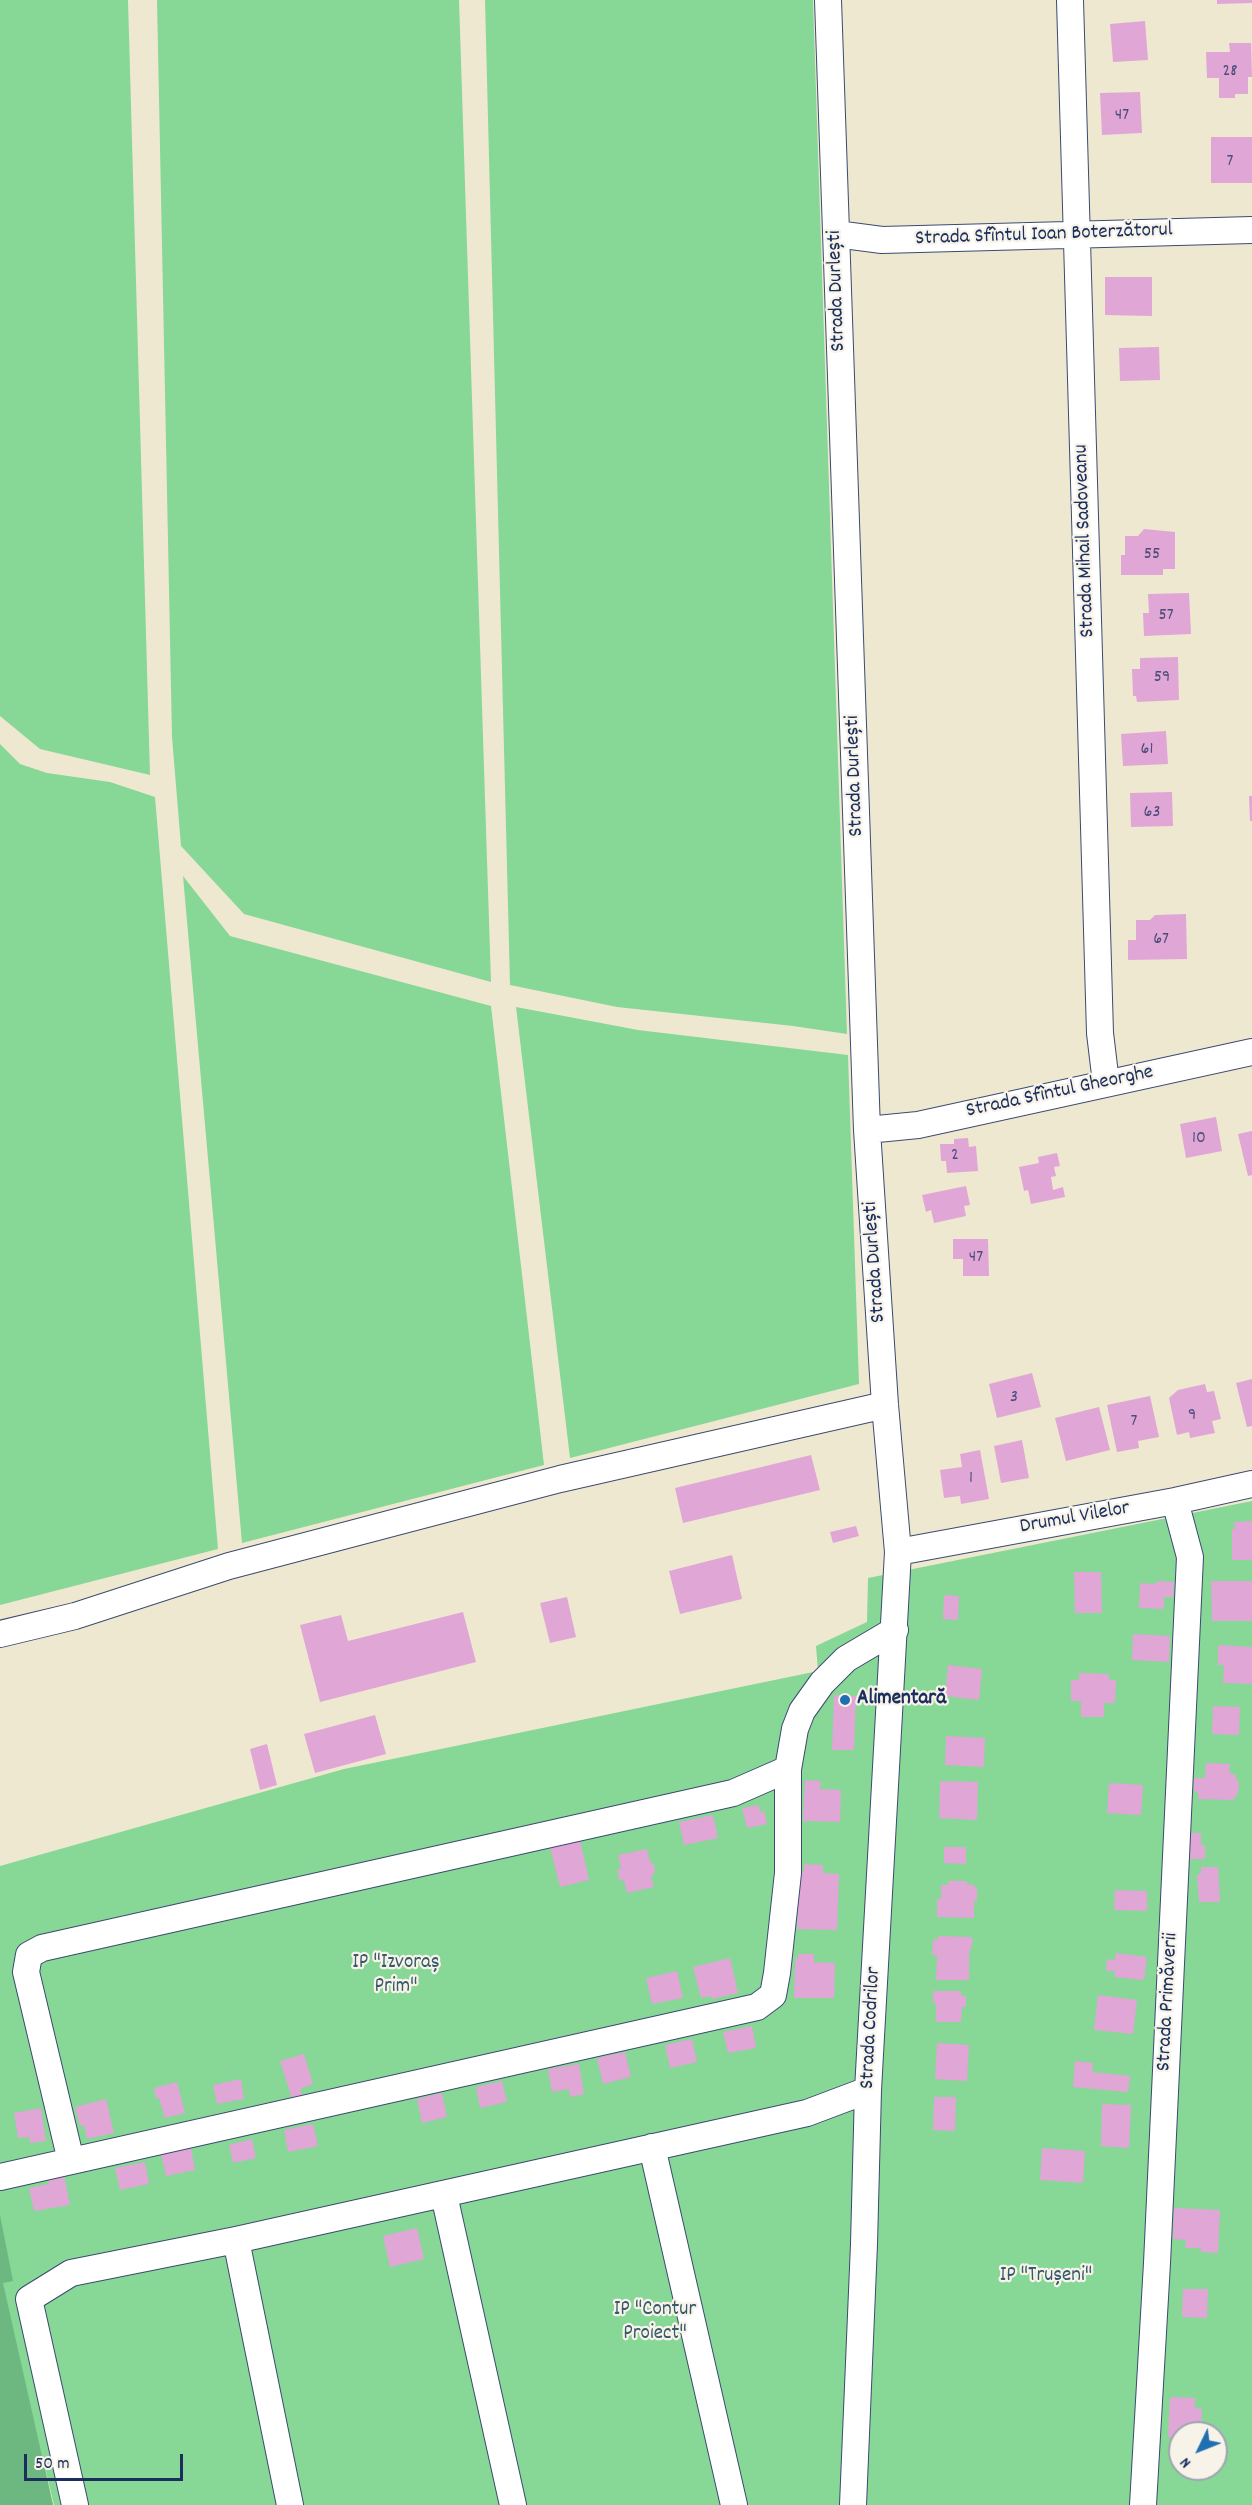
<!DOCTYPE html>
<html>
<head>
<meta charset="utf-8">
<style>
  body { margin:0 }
  #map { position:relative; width:1252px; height:2505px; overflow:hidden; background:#efe8d0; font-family:Dekko,sans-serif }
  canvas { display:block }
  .north { position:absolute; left:1168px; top:2421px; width:60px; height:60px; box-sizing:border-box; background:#f7f3e8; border:2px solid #9fa5b1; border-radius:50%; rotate:227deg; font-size:16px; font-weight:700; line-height:24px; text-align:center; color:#1b2f5e }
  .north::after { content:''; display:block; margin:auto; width:21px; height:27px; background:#1f6fb2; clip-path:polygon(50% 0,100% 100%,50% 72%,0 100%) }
  .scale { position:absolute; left:24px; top:2454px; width:159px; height:27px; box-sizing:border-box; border:3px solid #1b2f5e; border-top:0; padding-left:8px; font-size:18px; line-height:21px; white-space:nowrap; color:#1b2f5e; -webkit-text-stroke:4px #f7f3e8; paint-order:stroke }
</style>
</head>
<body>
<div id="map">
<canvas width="1252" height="2505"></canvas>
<div class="north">N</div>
<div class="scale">50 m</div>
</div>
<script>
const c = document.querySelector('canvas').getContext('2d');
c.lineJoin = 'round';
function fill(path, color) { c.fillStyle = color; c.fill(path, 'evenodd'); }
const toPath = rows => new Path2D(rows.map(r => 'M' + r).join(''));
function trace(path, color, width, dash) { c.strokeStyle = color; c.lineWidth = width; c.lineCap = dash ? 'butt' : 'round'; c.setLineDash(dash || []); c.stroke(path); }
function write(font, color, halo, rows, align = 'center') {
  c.font = font + ' Dekko,sans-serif'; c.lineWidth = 4.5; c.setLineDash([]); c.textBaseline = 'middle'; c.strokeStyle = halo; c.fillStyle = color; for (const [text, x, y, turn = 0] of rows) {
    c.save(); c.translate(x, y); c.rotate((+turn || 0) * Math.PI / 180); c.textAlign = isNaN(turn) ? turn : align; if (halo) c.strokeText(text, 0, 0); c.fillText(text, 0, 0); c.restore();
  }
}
const green = toPath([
  [0,0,128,0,150,775,40,749,0,716],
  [157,0,459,0,491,982,244,914,181,846,172,737],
  [485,0,813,0,847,1034,793,1026,617,1007,510,985],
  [0,744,20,764,47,773,110,782,155,797,218,1549,0,1605],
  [183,876,230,936,491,1006,544,1465,242,1543],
  [516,1007,638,1030,848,1055,859,1384,570,1458],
  [1252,1501,1252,2505,54,2505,43,2459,53,2505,0,2505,0,1866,344,1769,818,1671,816,1646,867,1622,868,1578],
  [1180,2433,1216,2433,1216,2469,1180,2469]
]);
const forest = toPath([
  [0,2215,13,2281,3,2283,53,2505,0,2505]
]);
const building = toPath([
  [1217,0,1252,0,1252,3,1217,4],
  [1145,21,1148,60,1113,62,1110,24],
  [1229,43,1251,43,1252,77,1248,77,1248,94,1235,94,1235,98,1219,98,1219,78,1207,78,1206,52,1230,52],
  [1140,92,1142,133,1102,135,1100,93],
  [1211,137,1252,137,1252,183,1211,183],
  [1105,277,1152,277,1152,316,1105,315],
  [1159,347,1160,380,1120,381,1119,348],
  [1144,529,1175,532,1175,569,1163,569,1163,575,1121,575,1121,555,1125,555,1125,536,1138,536],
  [1189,593,1191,634,1144,636,1143,613,1149,613,1148,594],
  [1178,657,1179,700,1137,702,1136,696,1133,696,1132,669,1140,669,1140,658],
  [1166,731,1168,764,1123,766,1121,734],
  [1172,792,1173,826,1131,827,1130,793],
  [1249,796,1252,796,1252,821,1250,821],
  [1186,914,1187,959,1128,960,1128,940,1136,940,1136,920,1150,920,1155,915],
  [1216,1117,1222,1151,1186,1158,1180,1124],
  [1252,1131,1252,1175,1248,1176,1238,1134],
  [968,1138,969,1147,976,1146,978,1171,947,1173,946,1161,941,1161,940,1144,954,1144,954,1139],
  [1057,1153,1060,1166,1054,1167,1056,1176,1051,1177,1053,1190,1063,1187,1065,1197,1031,1204,1028,1190,1024,1191,1019,1167,1039,1163,1038,1157],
  [966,1186,970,1205,964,1206,966,1216,934,1223,931,1210,926,1212,922,1195],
  [953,1239,988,1239,989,1276,963,1276,963,1259,953,1259],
  [1032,1373,1041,1407,997,1418,989,1384],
  [1252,1379,1252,1426,1247,1427,1236,1383],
  [1205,1384,1207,1392,1214,1391,1221,1419,1212,1421,1215,1433,1190,1438,1189,1432,1177,1435,1169,1398,1178,1390],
  [1150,1396,1159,1437,1138,1441,1139,1448,1117,1452,1107,1405],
  [1099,1407,1110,1450,1066,1461,1055,1418],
  [1022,1440,1029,1478,1001,1483,994,1446],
  [980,1450,989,1499,961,1504,960,1496,944,1498,940,1470,962,1467,960,1454],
  [811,1455,820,1490,683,1523,675,1488],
  [1252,1521,1252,1560,1232,1560,1232,1529,1235,1529,1234,1522],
  [856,1526,859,1536,833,1543,830,1532],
  [732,1555,742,1599,680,1614,669,1571],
  [1074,1572,1101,1572,1102,1613,1075,1613],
  [1156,1581,1174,1582,1173,1597,1164,1597,1164,1609,1139,1608,1140,1583,1156,1584],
  [1211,1581,1252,1581,1252,1621,1212,1621],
  [944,1595,959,1596,958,1620,943,1619],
  [567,1597,576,1637,550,1643,540,1603],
  [463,1612,476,1662,320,1702,300,1625,341,1615,348,1641],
  [1133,1634,1170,1636,1169,1662,1132,1660],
  [1218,1645,1252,1647,1252,1684,1223,1683,1224,1665,1218,1665],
  [948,1665,982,1669,979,1700,945,1696],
  [1079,1673,1109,1674,1109,1680,1116,1680,1115,1703,1104,1703,1104,1717,1081,1717,1081,1701,1071,1701,1071,1680,1079,1680],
  [834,1695,856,1696,854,1750,832,1750],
  [1213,1706,1240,1707,1239,1735,1212,1734],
  [375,1715,386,1754,315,1773,304,1734],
  [946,1736,985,1738,984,1767,945,1765],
  [267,1744,277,1785,260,1790,250,1749],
  [1206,1763,1230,1764,1229,1772,1235,1775,1239,1784,1238,1793,1233,1800,1198,1799,1198,1792,1194,1791,1194,1778,1205,1778],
  [805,1780,821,1781,820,1789,841,1790,840,1822,803,1821],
  [940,1781,978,1782,977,1820,939,1818],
  [1109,1783,1143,1785,1141,1815,1107,1813],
  [759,1805,760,1812,764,1811,767,1824,747,1828,742,1808],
  [713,1815,718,1838,684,1845,679,1822],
  [1189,1833,1201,1833,1201,1845,1205,1845,1205,1859,1189,1859],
  [580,1840,589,1880,560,1887,550,1847],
  [944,1847,966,1847,966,1864,944,1863],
  [647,1849,650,1862,654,1864,655,1872,651,1877,654,1887,627,1893,624,1880,620,1881,617,1870,621,1869,618,1855],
  [804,1864,823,1865,823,1873,839,1874,837,1930,797,1929,799,1871,804,1871],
  [1201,1867,1218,1867,1220,1902,1199,1902,1197,1874,1201,1874],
  [948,1881,967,1881,967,1885,974,1884,974,1887,977,1887,977,1901,974,1901,974,1918,937,1917,937,1899,941,1899,941,1885,948,1885],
  [1115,1890,1147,1891,1147,1911,1114,1910],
  [938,1936,971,1937,973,1941,969,1954,969,1980,936,1980,937,1955,932,1955,933,1939,938,1940],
  [1116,1953,1147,1957,1144,1980,1114,1977,1115,1971,1106,1971,1107,1959,1115,1960],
  [798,1954,814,1954,814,1962,835,1963,834,1998,794,1998,795,1959,798,1959],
  [730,1958,738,1993,712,1999,711,1996,701,1998,693,1967],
  [677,1971,683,1998,652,2004,646,1978],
  [933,1991,961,1991,961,1996,966,1996,966,2007,962,2007,961,2022,936,2022,936,2003,933,2003],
  [1098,1995,1137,2000,1133,2034,1094,2030],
  [752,2026,756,2048,728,2053,723,2032],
  [692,2039,697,2062,670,2068,665,2045],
  [937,2043,969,2045,967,2081,935,2079],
  [625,2052,631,2077,603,2084,597,2058],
  [304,2054,313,2084,300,2089,303,2096,292,2099,280,2061],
  [1075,2061,1093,2063,1092,2072,1130,2076,1128,2092,1073,2087],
  [579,2064,584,2094,570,2097,569,2089,552,2092,548,2069],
  [241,2079,244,2099,217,2104,213,2085],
  [502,2081,507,2102,480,2108,476,2087],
  [177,2082,185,2113,165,2118,159,2098,156,2098,154,2088],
  [442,2093,447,2117,422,2123,417,2099],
  [934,2097,956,2097,955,2131,933,2130],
  [106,2099,114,2133,87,2139,84,2125,80,2126,75,2107],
  [1102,2104,1131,2105,1129,2148,1101,2146],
  [41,2108,46,2141,30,2143,29,2137,18,2138,14,2113],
  [313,2124,318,2146,288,2152,284,2130],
  [252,2139,256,2158,233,2163,229,2145],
  [191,2148,195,2170,166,2176,161,2154],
  [1042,2148,1085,2151,1083,2183,1040,2180],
  [145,2162,149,2184,120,2190,115,2168],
  [64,2175,70,2205,34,2211,29,2188,49,2184,48,2178],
  [1174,2208,1220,2210,1218,2253,1201,2252,1201,2248,1185,2248,1186,2240,1173,2239],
  [417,2228,424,2259,390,2267,383,2236],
  [1183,2289,1208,2289,1207,2318,1182,2317],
  [1170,2397,1195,2398,1195,2408,1202,2409,1201,2433,1180,2433,1180,2437,1168,2437]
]);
const minor = toPath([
  [828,0,867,1130,885,1405,898,1552,868,2090,864,2244,853,2505],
  [1070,0,1100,1033,1106,1083],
  [836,234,882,240,1252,230],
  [867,1130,918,1125,1252,1052],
  [898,1552,1175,1501,1252,1484],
  [0,1634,75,1616,229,1566,560,1479,885,1405],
  [652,2147,734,2505],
  [71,2161,26,1972,29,1955,42,1948,733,1793,788,1769],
  [0,2177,757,2007,773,1995,777,1973,788,1873,788,1769,795,1729,802,1711,822,1683,846,1659,895,1630],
  [444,2195,513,2505],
  [236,2240,290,2505],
  [75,2505,29,2299,71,2273,236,2240,807,2113,868,2090],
  [1143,2505,1157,2263,1190,1557,1175,1501]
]);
const markers = [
  [845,1700,6,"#1f6fb2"]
];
const numberNames = [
  ["28",1230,73],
  ["47",1122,117],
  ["7",1230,163],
  ["55",1152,556],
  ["57",1166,617],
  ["59",1162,679],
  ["61",1147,751],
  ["63",1152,814],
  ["67",1161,941],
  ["10",1199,1140],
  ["2",955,1157],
  ["47",976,1259],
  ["3",1014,1399],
  ["9",1192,1417],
  ["7",1134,1423],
  ["1",971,1480]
];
const streetNames = [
  ["Strada Sfîntul Ioan Boterzătorul",1044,236,-2],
  ["Strada Durlești",838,291,-92],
  ["Strada Mihail Sadoveanu",1086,541,-92],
  ["Strada Durlești",856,776,-92],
  ["Strada Sfîntul Gheorghe",1060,1093,-12],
  ["Strada Durlești",876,1262,-94],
  ["Drumul Vilelor",1075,1519,-10],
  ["Strada Primăverii",1169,2002,-87],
  ["Strada Codrilor",872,2028,-87]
];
const poiNames = [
  ["Alimentară",857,1700]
];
const parkNames = [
  ["IP \"Izvoraș",396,1964],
  ["Prim\"",396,1988],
  ["IP \"Trușeni\"",1046,2277],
  ["IP \"Contur",655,2311],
  ["Proiect\"",655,2335]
];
fill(green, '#87d797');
fill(forest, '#6db880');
fill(building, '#e0a6d6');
trace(minor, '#3b4b6f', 28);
trace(minor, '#fff', 26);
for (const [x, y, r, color] of markers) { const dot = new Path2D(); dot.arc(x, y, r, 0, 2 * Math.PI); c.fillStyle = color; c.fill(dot); trace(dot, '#f7f3e8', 2); }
write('18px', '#4c4d7c', null, numberNames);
write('21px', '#1b2f5e', '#f7f3e8', streetNames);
write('bold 21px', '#1b2f5e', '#f7f3e8', poiNames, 'left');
write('21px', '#36596c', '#f7f3e8', parkNames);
</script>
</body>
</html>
